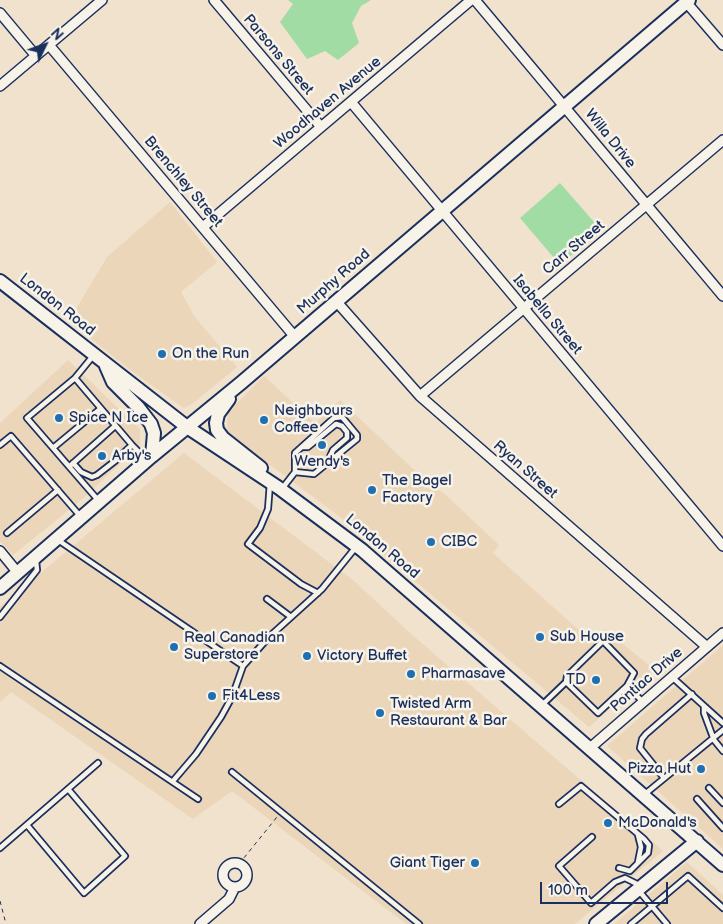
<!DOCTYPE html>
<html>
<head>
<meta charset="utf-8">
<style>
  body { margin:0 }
  #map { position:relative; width:723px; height:924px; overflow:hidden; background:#f0e2cd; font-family:"Balsamiq Sans",sans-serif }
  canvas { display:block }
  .north { position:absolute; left:20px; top:20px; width:50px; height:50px; -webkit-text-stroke:4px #f7f3e8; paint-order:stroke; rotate:48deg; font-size:14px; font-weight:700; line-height:20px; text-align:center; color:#1b2f5e }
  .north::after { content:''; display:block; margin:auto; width:18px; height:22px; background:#1b2f5e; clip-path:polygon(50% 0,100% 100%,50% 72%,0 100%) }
  .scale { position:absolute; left:540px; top:882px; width:128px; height:22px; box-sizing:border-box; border:2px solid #1b2f5e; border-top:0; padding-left:6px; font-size:15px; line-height:18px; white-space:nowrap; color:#1b2f5e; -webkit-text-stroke:4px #f7f3e8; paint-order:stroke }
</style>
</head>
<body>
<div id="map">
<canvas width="723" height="924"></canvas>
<div class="north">N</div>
<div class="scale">100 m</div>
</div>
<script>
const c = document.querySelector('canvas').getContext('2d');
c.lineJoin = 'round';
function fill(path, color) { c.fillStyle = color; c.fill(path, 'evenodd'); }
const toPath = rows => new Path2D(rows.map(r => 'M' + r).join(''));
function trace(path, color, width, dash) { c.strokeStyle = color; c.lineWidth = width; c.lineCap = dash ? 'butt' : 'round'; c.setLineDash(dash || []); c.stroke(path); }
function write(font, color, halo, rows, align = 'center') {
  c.font = font + ' "Balsamiq Sans",sans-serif'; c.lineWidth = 5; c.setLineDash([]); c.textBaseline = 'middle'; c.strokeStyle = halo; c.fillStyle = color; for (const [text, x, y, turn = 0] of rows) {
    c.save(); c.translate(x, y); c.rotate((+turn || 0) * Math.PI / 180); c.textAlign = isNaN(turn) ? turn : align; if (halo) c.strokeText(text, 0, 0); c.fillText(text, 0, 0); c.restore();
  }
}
const built = toPath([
  [170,202,217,262,181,292,194,316,237,367,192,404,184,408,133,372,69,321,107,257],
  [68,360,140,429,140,445,80,501,13,555,0,541,0,423],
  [264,376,315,423,340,400,410,466,449,498,499,545,493,553,592,642,605,629,655,670,589,727,383,554,359,531,227,433,228,412],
  [184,453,354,581,410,633,663,851,575,924,406,924,232,791,193,819,11,692,0,702,0,607],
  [723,645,723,849,607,746],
  [687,862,723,895,723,924,614,924]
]);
const green = toPath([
  [288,0,371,0,361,6,352,23,359,43,338,60,325,51,307,59,280,22,293,4],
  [560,183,601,230,560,265,520,218]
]);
const path = toPath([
  [239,864,277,817],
  [0,901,6,924]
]);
const lane = toPath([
  [93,356,75,378,27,418,98,500],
  [75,378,132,445,147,460],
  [0,445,11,436,81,517],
  [302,447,308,447,336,424,342,426,347,432,347,438,333,450,328,461],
  [53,448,100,409],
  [73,463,81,472,92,477,97,475,115,461,132,445],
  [71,465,115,426],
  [270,483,268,509,260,528,248,544,301,584,318,593],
  [281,490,295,472,295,453,334,418,342,417,357,435,357,439,314,474,295,472],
  [7,533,58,490],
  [58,540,243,666,269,637,322,589,356,547],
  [267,599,291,617],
  [0,617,37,570,36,561],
  [0,666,198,799],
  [672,677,723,723],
  [566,682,567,676,603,641,634,673,627,686],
  [542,705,566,682,598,713,627,686,643,702],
  [704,706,704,713,714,740,723,751],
  [232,772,419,924],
  [664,778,640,748,642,739,646,734,692,694],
  [173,781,196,754,221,717,232,697,243,666],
  [709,788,723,803],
  [68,789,98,763],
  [645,794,723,730],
  [697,799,723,828],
  [559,804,581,786,644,839,649,845,648,853,630,871,619,868],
  [638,835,641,847,638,862],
  [592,837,559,866,591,903,615,882,625,878,639,885],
  [0,848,68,789,125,856,84,893,27,825],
  [639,891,667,924],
  [631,924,688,876,723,908]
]);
const street = toPath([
  [214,0,321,127],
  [475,0,723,296],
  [686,2,723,45],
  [0,13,36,56],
  [49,45,295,337],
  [0,86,102,0],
  [351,102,723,546],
  [203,227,471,0],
  [336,301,420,396,707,647],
  [420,396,723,140],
  [0,551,18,573],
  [590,748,723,633],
  '223 875a12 12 0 1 1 24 0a12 12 0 1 1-24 0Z',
  [200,924,229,899,235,887]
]);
const secondary = toPath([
  [0,281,187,427,279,488,362,550,723,865],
  [106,366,113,382,138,407,151,424,154,433,152,456],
  [229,399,218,414,216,423,217,430,223,438,261,468],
  [0,588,152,456,241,383,689,0],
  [596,924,697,841]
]);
const markers = [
  [162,354,5,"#1f6fb2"],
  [59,418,5,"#1f6fb2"],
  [264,420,5,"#1f6fb2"],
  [322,445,5,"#1f6fb2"],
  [102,456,5,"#1f6fb2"],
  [372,490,5,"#1f6fb2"],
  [431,542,5,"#1f6fb2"],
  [540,637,5,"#1f6fb2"],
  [174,647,5,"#1f6fb2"],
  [307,656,5,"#1f6fb2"],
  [411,674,5,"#1f6fb2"],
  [596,680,5,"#1f6fb2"],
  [212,696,5,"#1f6fb2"],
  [380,713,5,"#1f6fb2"],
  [701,769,5,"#1f6fb2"],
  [608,823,5,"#1f6fb2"],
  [475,863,5,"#1f6fb2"]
];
const streetNames = [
  ["Parsons Street",278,55,50],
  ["Woodhaven Avenue",328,103,-40],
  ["Willa Drive",610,139,51],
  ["Brenchley Street",183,182,50],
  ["Carr Street",574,248,-40],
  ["Murphy Road",334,282,-41],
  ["London Road",57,305,38],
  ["Isabella Street",547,315,50],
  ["Ryan Street",525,470,41],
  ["London Road",382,547,40],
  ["Pontiac Drive",647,680,-41]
];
const poiNames = [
  ["On the Run",172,354],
  ["Neighbours",274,411],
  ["Coffee",274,428],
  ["Spice N Ice",69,418],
  ["Arby's",112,456],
  ["Wendy's",322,462,"center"],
  ["The Bagel",382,481],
  ["Factory",382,498],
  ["CIBC",441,542],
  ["Sub House",550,637],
  ["Real Canadian",184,638],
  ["Superstore",184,655],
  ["Victory Buffet",317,656],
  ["Pharmasave",421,674],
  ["TD",586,680,"right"],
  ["Fit4Less",222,696],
  ["Twisted Arm",390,704],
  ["Restaurant & Bar",390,721],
  ["Pizza Hut",691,769,"right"],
  ["McDonald's",618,823],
  ["Giant Tiger",465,863,"right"]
];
fill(built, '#ebd6ba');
fill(green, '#a0dca3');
trace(lane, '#1b2f5e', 8);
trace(street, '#1b2f5e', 12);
trace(secondary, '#1b2f5e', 16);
trace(path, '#1b2f5e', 1, [4, 4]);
trace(lane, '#f7f3e8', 4.5);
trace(street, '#f7f3e8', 9);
trace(secondary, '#f7f3e8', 12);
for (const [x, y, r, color] of markers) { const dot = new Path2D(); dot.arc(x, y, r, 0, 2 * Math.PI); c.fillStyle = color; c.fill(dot); trace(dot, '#f7f3e8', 2); }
write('15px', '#1b2f5e', '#f7f3e8', streetNames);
write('15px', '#1b2f5e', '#f7f3e8', poiNames, 'left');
</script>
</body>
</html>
